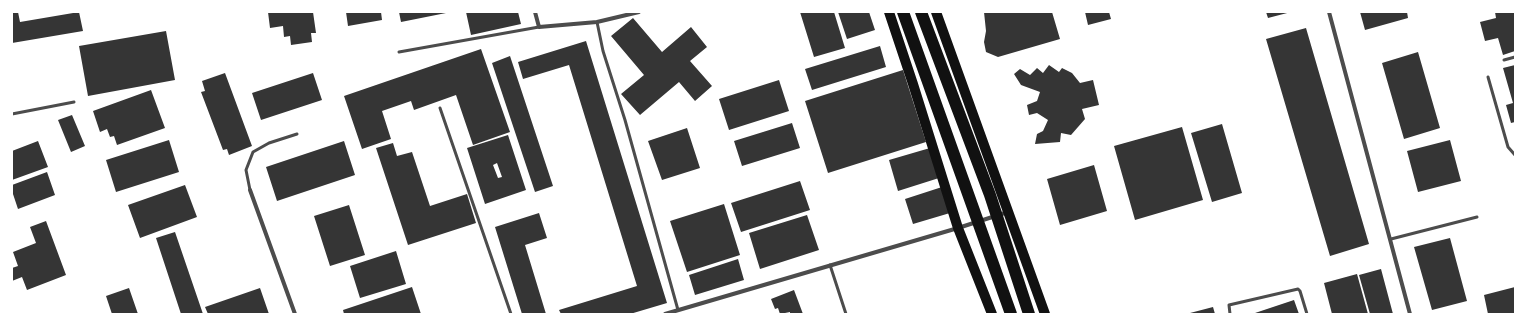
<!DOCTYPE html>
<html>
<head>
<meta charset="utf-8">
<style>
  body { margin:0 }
  #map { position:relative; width:1527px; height:326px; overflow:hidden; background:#fff; font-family:"Times New Roman",serif }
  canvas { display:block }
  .frame { position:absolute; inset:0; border:13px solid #fff; pointer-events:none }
</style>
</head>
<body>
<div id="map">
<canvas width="1527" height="326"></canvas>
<div class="frame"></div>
</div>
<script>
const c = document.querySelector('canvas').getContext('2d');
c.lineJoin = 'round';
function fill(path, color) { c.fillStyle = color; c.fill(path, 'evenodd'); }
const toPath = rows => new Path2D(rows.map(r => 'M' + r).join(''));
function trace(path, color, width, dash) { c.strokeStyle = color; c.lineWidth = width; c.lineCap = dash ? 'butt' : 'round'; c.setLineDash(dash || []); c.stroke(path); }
const building = toPath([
  [12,12,18,12,20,22,79,12,83,31,12,43],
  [268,12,313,12,316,33,311,33,312,42,291,45,290,36,284,37,283,26,270,28],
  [346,12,381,12,382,20,348,26],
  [399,12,446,12,446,13,401,22],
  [466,12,518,12,521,24,471,35],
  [800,12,834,12,845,48,814,57],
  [838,12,869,12,875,30,847,39],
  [984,12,1052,12,1060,39,998,57,986,52,984,42,986,31],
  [1085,12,1109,12,1111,19,1088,25],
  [1266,12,1291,12,1268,18],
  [1360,12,1407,12,1408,18,1365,30],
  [1495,12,1515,12,1515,51,1503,55,1498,38,1485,41,1480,22,1496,18],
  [633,18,662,52,691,27,707,47,690,61,712,86,695,101,679,82,640,115,621,94,644,75,611,36],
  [1306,28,1369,244,1330,256,1266,39],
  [166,31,175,80,88,96,79,46],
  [586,41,667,303,630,314,561,314,559,310,637,286,569,65,523,79,518,62],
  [880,46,886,67,812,90,805,69],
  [481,49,510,132,473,145,456,95,414,110,411,101,382,111,391,139,362,149,344,96],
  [1418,52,1440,128,1404,139,1382,63],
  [510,56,553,186,535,192,492,63],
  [1049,65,1059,72,1062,68,1072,73,1080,83,1093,80,1099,105,1082,109,1085,119,1071,135,1061,133,1060,142,1035,144,1037,134,1043,131,1048,120,1037,113,1029,115,1027,105,1037,101,1040,92,1021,85,1014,74,1020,69,1030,75,1037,68,1043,73],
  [1515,65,1515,122,1511,123,1506,105,1513,103,1503,68],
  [903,70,926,142,828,173,805,101],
  [225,73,252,146,229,155,227,149,223,150,201,92,205,91,202,81],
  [313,73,322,100,261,120,252,93],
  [779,80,789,111,729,130,719,99],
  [151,90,165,128,117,145,114,136,110,137,107,129,100,132,93,111],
  [72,115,85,146,71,152,58,120],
  [792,123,800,148,742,166,734,141],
  [1222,124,1242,193,1212,202,1191,133],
  [1182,127,1203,200,1135,220,1114,146],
  [687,128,700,168,662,180,648,141],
  [508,135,526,190,485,204,467,148],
  [497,163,502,177,498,178,493,165],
  [169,140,179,172,116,192,106,160],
  [1450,140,1461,181,1418,192,1407,151],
  [38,141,48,167,12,180,12,151],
  [344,141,355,175,277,201,266,167],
  [393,143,397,156,412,152,430,206,467,194,476,223,408,245,376,148],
  [930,148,939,178,898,191,889,160],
  [1094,165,1107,211,1060,225,1047,179],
  [47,172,55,195,18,209,12,191,12,185],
  [800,181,810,210,741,232,731,203],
  [185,185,197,217,140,238,128,205],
  [942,187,950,213,913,224,905,199],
  [724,204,740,255,687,272,670,221],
  [349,205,365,255,330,266,314,216],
  [539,213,547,238,525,245,546,314,522,314,495,227],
  [807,215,819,250,760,269,749,233],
  [46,221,66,275,27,290,22,277,12,281,12,268,18,266,13,252,36,243,30,227],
  [175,232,203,314,181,314,156,238],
  [1450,238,1467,301,1432,310,1414,247],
  [396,251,406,284,360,298,350,266],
  [738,259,744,280,695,295,689,275],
  [1381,269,1393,314,1370,314,1359,275],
  [1357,274,1368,314,1332,314,1324,283],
  [412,287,421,314,344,314,343,310],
  [1515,287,1515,313,1488,314,1484,295],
  [129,288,138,314,112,314,106,296],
  [260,288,269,314,208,314,205,307],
  [794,290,803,314,790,314,790,312,780,314,778,308,775,309,771,299],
  [1294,300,1299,314,1252,314],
  [1213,307,1215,314,1190,314,1190,313]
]);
const service = toPath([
  [597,22,603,51,625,120,678,310],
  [399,52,539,27],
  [1504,60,1515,57],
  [1488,77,1508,147,1515,155],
  [440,108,511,314],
  [12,114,74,102],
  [250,190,246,170,253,152,269,143,297,134],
  [1391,239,1477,217],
  [830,265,846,314],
  [1230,314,1229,305,1298,289,1300,291,1307,314]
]);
const minor = toPath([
  [535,12,539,27,597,22,639,12],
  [1329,12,1410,314],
  [250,190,295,314],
  [665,314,958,228,1008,212]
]);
const primary = toPath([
  [889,12,913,84,958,228,992,314],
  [936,12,1045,314]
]);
const motorway = toPath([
  [903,12,1011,314],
  [921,12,990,195,1029,314]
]);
fill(building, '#353535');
trace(service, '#4c4c4c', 3);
trace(minor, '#4c4c4c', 4);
trace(primary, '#111', 10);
trace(motorway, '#111', 12);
</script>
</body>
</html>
